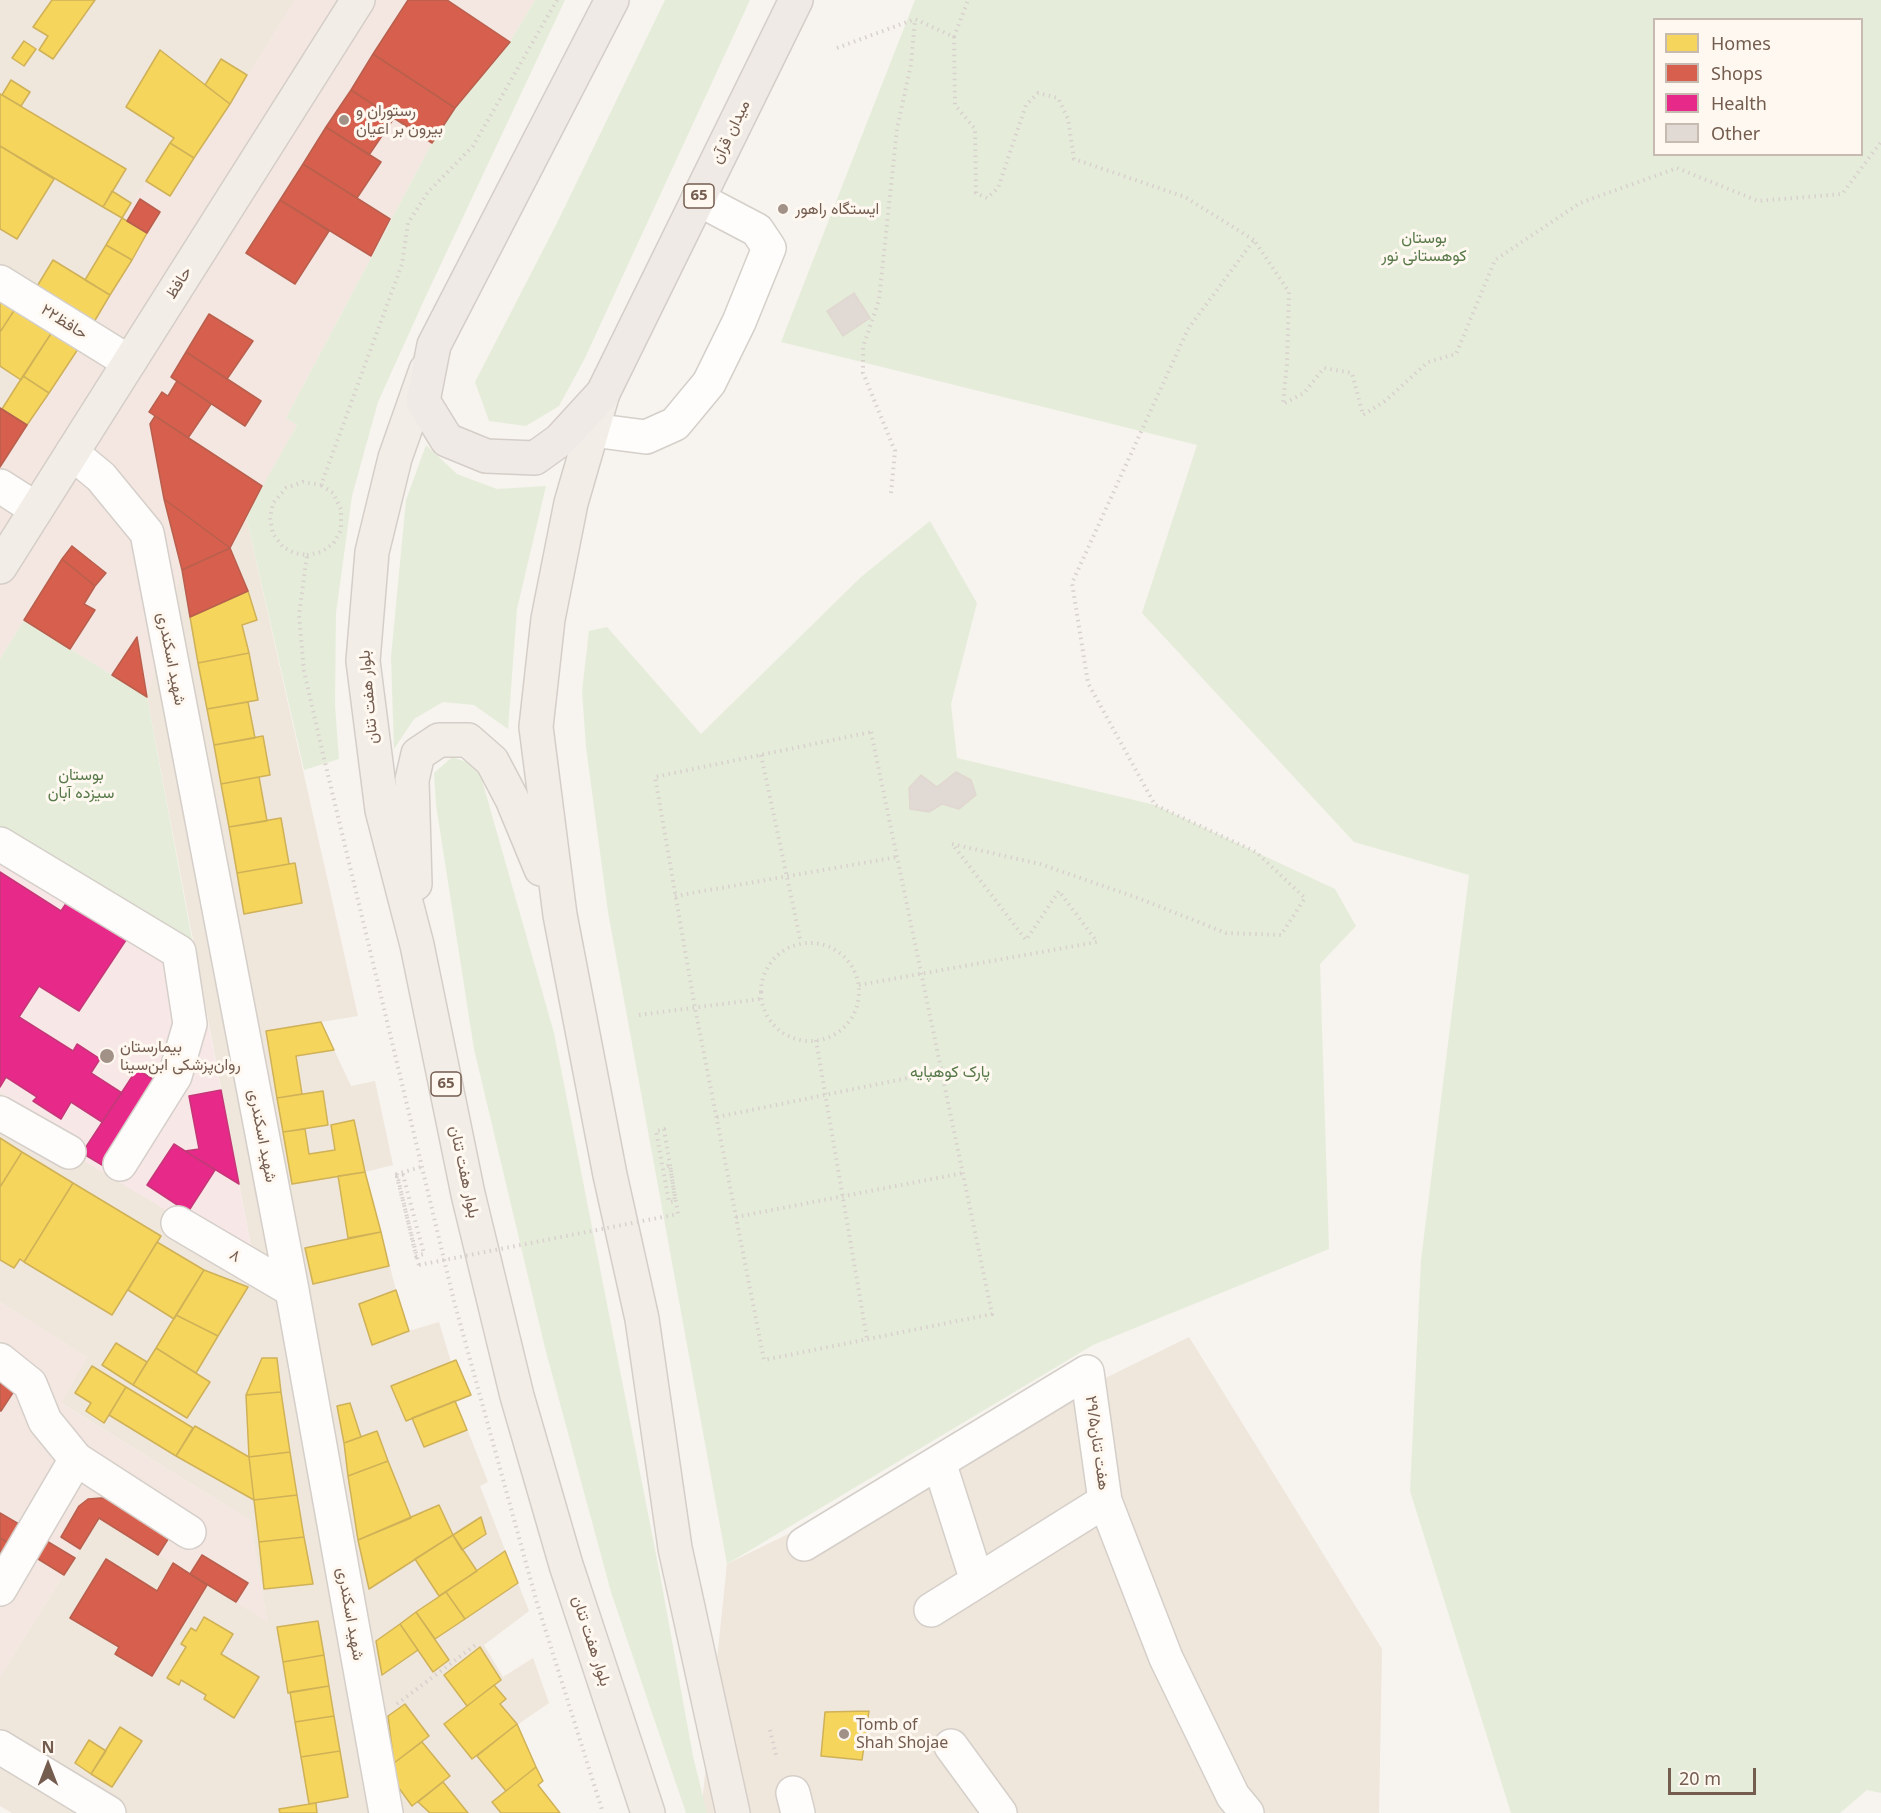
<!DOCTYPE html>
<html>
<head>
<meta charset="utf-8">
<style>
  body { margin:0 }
  #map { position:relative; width:1881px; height:1813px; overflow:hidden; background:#f7f3ee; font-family:"Noto Sans",sans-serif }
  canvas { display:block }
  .legend { position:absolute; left:1653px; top:18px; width:210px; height:138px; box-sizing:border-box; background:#fef8f0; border:2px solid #c7bab0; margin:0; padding:8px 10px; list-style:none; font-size:18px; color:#745c4f }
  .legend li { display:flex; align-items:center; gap:12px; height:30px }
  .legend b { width:30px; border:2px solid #c7bab0 }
  .north { position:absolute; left:18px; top:1735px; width:60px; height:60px; -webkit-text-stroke:4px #fef8f0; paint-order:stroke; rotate:0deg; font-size:16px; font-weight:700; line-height:24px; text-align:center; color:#745c4f }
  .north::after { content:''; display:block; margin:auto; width:21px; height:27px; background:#745c4f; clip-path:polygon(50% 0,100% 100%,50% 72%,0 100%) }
  .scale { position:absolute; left:1668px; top:1768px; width:88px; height:27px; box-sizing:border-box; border:3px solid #745c4f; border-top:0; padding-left:8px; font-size:18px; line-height:21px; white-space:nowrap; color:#745c4f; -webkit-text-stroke:4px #fef8f0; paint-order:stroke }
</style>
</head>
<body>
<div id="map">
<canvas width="1881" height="1813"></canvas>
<ul class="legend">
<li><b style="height:16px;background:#f6d55c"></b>Homes</li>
<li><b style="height:16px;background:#d6604d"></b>Shops</li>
<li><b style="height:16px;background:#e7298a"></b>Health</li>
<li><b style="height:16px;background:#e1d9d3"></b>Other</li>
</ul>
<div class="north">N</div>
<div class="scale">20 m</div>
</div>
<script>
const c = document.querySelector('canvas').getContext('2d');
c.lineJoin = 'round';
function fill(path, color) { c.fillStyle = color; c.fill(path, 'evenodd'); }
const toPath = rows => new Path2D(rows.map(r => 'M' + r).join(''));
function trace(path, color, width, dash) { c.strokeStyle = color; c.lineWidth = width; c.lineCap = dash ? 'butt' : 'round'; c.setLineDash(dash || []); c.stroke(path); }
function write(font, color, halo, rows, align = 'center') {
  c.font = font + ' "Noto Sans",Vazirmatn,sans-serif'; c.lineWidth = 6; c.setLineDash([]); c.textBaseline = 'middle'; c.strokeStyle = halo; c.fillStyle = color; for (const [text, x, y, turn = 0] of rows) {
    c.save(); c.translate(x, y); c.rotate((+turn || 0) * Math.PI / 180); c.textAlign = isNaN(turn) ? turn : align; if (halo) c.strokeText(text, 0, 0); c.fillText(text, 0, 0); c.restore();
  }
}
const residential = toPath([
  [0,0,295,0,230,104,174,138,85,280,54,261,23,376,2,409,0,408],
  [246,516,358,1016,321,1022,351,1086,375,1081,393,1165,365,1172,396,1290,409,1331,439,1322,451,1362,456,1360,471,1395,456,1401,488,1482,480,1486,529,1611,484,1645,503,1677,533,1658,549,1703,517,1725,543,1781,538,1785,560,1813,12,1813,0,1806,0,1677,99,1518,267,1621,250,1520,61,1403,87,1357,0,1302,0,1092,87,1146,79,1157,254,1262,147,697,182,570],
  [1189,1337,1382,1649,1379,1813,701,1813,727,1564]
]);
const commercial = toPath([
  [295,0,535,0,510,42,455,108,432,143,286,418,297,425,230,548,182,570,147,697,24,620,0,659,0,408,2,409,23,376,53,260,85,279,173,138,126,107,160,50,230,104],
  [0,1302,87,1357,62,1404,250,1520,267,1622,99,1518,0,1677]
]);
const medical = toPath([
  [0,833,194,950,254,1263,79,1158,86,1146,0,1092]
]);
const green = toPath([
  [535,0,565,0,425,298,378,402,352,496,336,613,335,705,339,759,304,770,246,516,297,425,286,418,432,143,455,108,510,42],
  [665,0,750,0,584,360,559,406,526,426,489,421,475,382,557,223],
  [915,0,1881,0,1881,1793,1867,1790,1840,1813,1511,1813,1410,1491,1421,1260,1469,875,1354,842,1142,613,1197,445,781,342],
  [1654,20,1862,20,1862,154,1654,154],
  [426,445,457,474,497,489,546,486,517,609,508,729,474,705,443,702,414,719,394,749,391,657,406,500],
  [930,521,977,603,951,704,957,758,1155,805,1335,889,1356,926,1320,964,1329,1249,1093,1345,727,1564,608,912,586,747,582,691,589,631,607,627,701,734,861,577],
  [24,620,147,697,194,950,0,833,0,659],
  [452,757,478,766,554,1033,660,1575,693,1756,707,1813,686,1813,611,1592,545,1348,474,1049,436,805,434,773]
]);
const homes = toPath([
  [52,0,95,0,53,59,39,50,48,36,33,27,52,0],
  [24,41,36,49,24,66,12,58,24,41],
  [160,50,230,104,194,158,170,143,174,138,126,107,160,50],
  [221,59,247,75,230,104,205,85,221,59],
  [11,80,30,92,21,106,2,95,11,80],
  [0,94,126,169,103,207,0,146,0,94],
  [170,143,194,158,170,196,146,181,170,143],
  [0,146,54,179,17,239,0,229,0,146],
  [112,191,131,203,122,218,103,207,112,191],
  [122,218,147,233,132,260,106,245,122,218],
  [106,245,132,260,110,295,85,280,106,245],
  [53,260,110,295,91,327,33,293,53,260],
  [0,295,17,306,0,332,0,295],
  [17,306,54,329,21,380,0,366,0,332,17,306],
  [54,329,80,346,49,393,23,376,54,329],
  [23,376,49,393,27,425,2,409,23,376],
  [248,591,257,620,242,625,249,653,198,663,190,617,248,591],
  [249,653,258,700,207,709,198,663,249,653],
  [248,702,255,738,214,745,207,709,248,702],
  [263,736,270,775,221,784,214,745,263,736],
  [259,777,267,821,229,827,221,784,259,777],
  [281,818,289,864,237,873,229,827,281,818],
  [295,863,302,903,244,914,237,873,295,863],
  [321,1022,334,1050,296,1056,302,1094,277,1098,266,1031,321,1022],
  [323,1091,328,1125,283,1132,277,1098,323,1091],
  [354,1120,365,1172,292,1184,283,1132,305,1129,309,1154,335,1150,331,1125,354,1120],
  [0,1138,22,1152,0,1187,0,1138],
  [22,1152,73,1183,24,1262,20,1259,14,1268,0,1260,0,1187,22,1152],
  [365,1172,381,1232,348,1238,338,1176,365,1172],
  [73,1183,161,1236,112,1315,24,1262,73,1183],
  [381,1232,389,1266,313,1284,305,1248,381,1232],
  [157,1242,204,1270,174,1319,128,1290,157,1242],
  [204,1270,248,1287,218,1336,176,1315,204,1270],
  [396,1290,409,1331,372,1345,359,1304,396,1290],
  [176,1315,218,1336,196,1373,156,1348,176,1315],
  [116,1343,147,1362,133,1385,102,1365,116,1343],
  [156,1348,210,1382,187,1418,133,1385,156,1348],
  [262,1358,277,1358,281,1392,246,1395,262,1358],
  [456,1360,471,1395,406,1421,391,1386,456,1360],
  [92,1366,126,1387,104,1423,86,1411,91,1403,75,1393,92,1366],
  [126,1387,193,1428,176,1456,109,1415,126,1387],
  [281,1392,290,1452,249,1457,246,1395,281,1392],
  [455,1401,467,1430,424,1447,412,1418,455,1401],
  [350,1403,361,1437,344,1443,337,1406,350,1403],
  [195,1426,249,1457,254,1500,176,1456,195,1426],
  [377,1431,388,1461,348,1476,344,1443,377,1431],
  [290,1452,297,1495,254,1500,249,1457,290,1452],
  [388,1461,411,1518,358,1540,348,1476,388,1461],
  [297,1495,304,1537,259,1542,254,1500,297,1495],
  [439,1505,453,1535,369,1589,358,1540,439,1505],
  [481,1517,486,1534,462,1550,453,1535,481,1517],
  [453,1535,477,1571,439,1596,415,1559,453,1535],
  [304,1537,313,1584,264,1589,259,1542,304,1537],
  [505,1551,518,1583,465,1619,446,1592,505,1551],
  [446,1592,465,1619,435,1639,416,1612,446,1592],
  [416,1612,449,1660,433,1672,400,1624,416,1612],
  [204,1617,233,1634,221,1654,259,1677,234,1718,204,1699,206,1695,181,1680,179,1685,167,1678,186,1647,181,1644,191,1628,196,1631,204,1617],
  [318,1621,324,1655,283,1662,277,1627,318,1621],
  [400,1624,418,1650,382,1675,376,1641,400,1624],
  [480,1647,501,1680,467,1706,444,1675,480,1647],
  [324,1655,329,1686,288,1693,283,1662,324,1655],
  [494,1685,506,1699,500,1704,517,1724,472,1759,444,1724,494,1685],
  [329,1686,334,1716,295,1722,290,1692,329,1686],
  [405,1704,429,1736,394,1763,388,1716,405,1704],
  [869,1711,862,1760,821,1756,825,1712,869,1711],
  [334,1716,340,1751,301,1757,295,1722,334,1716],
  [517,1724,536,1767,506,1791,477,1756,517,1724],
  [120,1727,142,1741,112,1787,91,1774,120,1727],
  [89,1740,106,1751,91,1774,75,1763,89,1740],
  [422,1742,450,1776,412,1806,396,1784,394,1763,422,1742],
  [340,1751,348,1797,309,1804,301,1757,340,1751],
  [536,1767,543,1781,538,1785,560,1813,501,1813,492,1802,536,1767],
  [443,1782,468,1813,430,1813,418,1802,443,1782],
  [316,1803,317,1813,280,1813,279,1809,316,1803]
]);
const shops = toPath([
  [408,0,447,0,510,42,455,108,373,54,408,0],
  [373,54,455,108,432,143,351,90,373,54],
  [351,90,394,118,369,155,326,127,351,90],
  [326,127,381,162,357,198,303,164,326,127],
  [303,164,390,219,371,256,280,200,303,164],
  [140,199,160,212,147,233,127,221,140,199],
  [280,200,329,231,295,284,246,253,280,200],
  [209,314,253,341,227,379,186,352,209,314],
  [186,352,261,401,245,426,171,377,186,352],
  [177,381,211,404,188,438,149,412,162,392,168,396,177,381],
  [0,408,27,425,0,467,0,408],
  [155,416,262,486,230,548,164,499,150,424,155,416],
  [164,499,230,548,182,570,164,499],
  [72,546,106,573,95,586,62,559,72,546],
  [230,548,248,591,190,617,182,570,230,548],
  [62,559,95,586,84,604,95,610,70,649,24,620,62,559],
  [137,637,147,697,112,675,137,637],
  [0,1378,16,1388,1,1411,0,1411,0,1378],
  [101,1498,111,1499,170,1536,158,1555,99,1518,80,1549,61,1537,79,1506,88,1499,101,1498],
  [0,1513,24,1527,12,1545,0,1538,0,1513],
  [40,1537,75,1558,64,1575,30,1554,40,1537],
  [0,1538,12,1545,0,1565,0,1538],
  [202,1555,248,1583,236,1602,190,1574,202,1555],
  [106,1559,157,1591,173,1563,207,1585,152,1676,115,1654,119,1647,70,1618,106,1559]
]);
const health = toPath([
  [0,872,61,911,73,893,132,931,79,1011,39,986,19,1017,73,1051,77,1044,100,1059,91,1073,122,1093,102,1122,71,1102,61,1119,33,1101,37,1097,6,1077,0,1087,0,872],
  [137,1069,157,1082,102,1165,82,1153,137,1069],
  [221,1090,239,1184,185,1151,199,1149,189,1096,221,1090],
  [174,1144,215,1170,188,1212,147,1185,174,1144]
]);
const building = toPath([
  [854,293,870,318,843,336,827,311,854,293],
  [956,772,971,780,976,795,959,809,942,804,929,812,910,809,909,788,921,775,937,787,956,772]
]);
const path = toPath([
  [557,0,473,146,428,192,408,223,402,264,321,485,303,482,286,488,273,503,270,518,273,534,283,547,294,553,307,555,299,615,304,671,323,754,454,1301,537,1603,603,1813],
  [954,37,968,0],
  [837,48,915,19,954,37,955,105,975,129,976,193,987,198,998,188,1026,105,1038,93,1058,98,1068,119,1074,159,1185,197,1254,240],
  [891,493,895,451,863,373,863,347,879,300,897,129,911,64,915,20],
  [307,555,321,552,333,544,341,530,341,509,333,493,321,485],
  [871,732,992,1314,764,1360,695,1008,655,777,871,732],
  [761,755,801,943],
  [952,844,1040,864,1138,898,1226,933,1281,935,1305,898,1256,852,1155,805,1088,683,1072,583,1188,329,1254,240,1289,292,1287,364,1283,404,1304,393,1324,368,1352,373,1363,415,1385,401,1428,362,1456,354,1495,260,1580,203,1677,168,1758,201,1842,194,1881,142],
  [675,896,897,857],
  '761 992a49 49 0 1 1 98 0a49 49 0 1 1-98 0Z',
  [859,985,1097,942,1059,891,1026,940,953,845],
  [639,1015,760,999],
  [816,1040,867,1339],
  [717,1117,942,1071],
  [667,1166,670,1165,675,1201,669,1202,656,1131,664,1129,678,1214],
  [736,1217,963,1173],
  [419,1265,397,1177,403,1175,424,1254,416,1256,397,1174,421,1167],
  [397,1704,478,1643],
  [770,1730,776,1755]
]);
const minor = toPath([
  [0,282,129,362],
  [592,430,646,437,675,424,709,383,739,322,769,248,757,230,698,199],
  [72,453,101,477,147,533,292,1290,386,1813],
  [0,486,36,509],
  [0,844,179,952,190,1024,175,1076,120,1164],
  [0,1113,69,1152],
  [178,1223,292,1290],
  [0,1360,30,1384,45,1421,76,1459,189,1532],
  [939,1462,977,1581],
  [804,1544,1087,1372,1105,1501,1166,1658,1233,1796,1247,1813],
  [0,1589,76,1459],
  [931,1610,1105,1501],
  [951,1746,1000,1813],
  [0,1747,109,1813],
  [793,1793,798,1813]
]);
const major = toPath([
  [426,370,395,458,372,552,363,661,382,810,417,945,468,1194,517,1396,566,1565,648,1813],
  [603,393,571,503,548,619,536,727,560,915,610,1175,642,1319,675,1548,733,1813],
  [0,567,358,0],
  [415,884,412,780,418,754,439,740,468,740,492,761,512,799,541,869]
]);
const highway = toPath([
  [612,0,434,345,423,401,447,440,486,456,535,458,560,440,603,393,796,0]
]);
const pathBridge = toPath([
  [419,1265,678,1214]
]);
const markers = [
  [344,120,6,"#a29187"],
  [783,209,6,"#a29187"],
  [107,1056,8,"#a29187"],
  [844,1734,6,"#a29187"]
];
const shields = [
  [699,196,30],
  [446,1084,30]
];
const shieldNames = [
  ["65",699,196],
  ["65",446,1084]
];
const poiNames = [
  ["رستوران و",356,111],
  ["بیرون بر اعيان",356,129],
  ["ایستگاه راهور",795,209],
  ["بیمارستان",120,1047],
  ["روان‌پزشکی ابن‌سینا",120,1065],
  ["Tomb of",856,1725],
  ["Shah Shojae",856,1743]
];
const streetNames = [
  ["میدان قرآن",731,132,-64],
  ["حافظ",179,283,-58],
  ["حافظ۲۲",64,322,32],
  ["شهید اسکندری",171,659,79],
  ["بلوار هفت تنان",369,697,-95],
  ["شهید اسکندری",262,1136,79],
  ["بلوار هفت تنان",464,1172,78],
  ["۸",235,1256,31],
  ["۲۹/۵هفت تنان",1097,1443,82],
  ["شهید اسکندری",350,1614,80],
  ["بلوار هفت تنان",591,1641,72]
];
const parkNames = [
  ["بوستان",1424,238],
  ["کوهستانی نور",1424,256],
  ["بوستان",81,775],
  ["سیزده آبان",81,793],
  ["پارک کوهپایه",950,1072]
];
fill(residential, '#efe6dc');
fill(commercial, '#f4e6e0');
fill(medical, '#f8e7e7');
fill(green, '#e5edda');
fill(homes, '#f6d55c');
trace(homes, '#cfb158', 1.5);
fill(shops, '#d6604d');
trace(shops, '#b95f4e', 1.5);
fill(health, '#e7298a');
trace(health, '#c43878', 1.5);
fill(building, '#e1d9d3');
trace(building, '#e0d7d0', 1.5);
trace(minor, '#d5cfc9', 36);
trace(major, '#d5cec8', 36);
trace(highway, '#d5cec8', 36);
trace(path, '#d8d1cd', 4, [1.5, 4.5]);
trace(minor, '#fefdfc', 33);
trace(major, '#f2eee7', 33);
trace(highway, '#f0eae6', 33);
trace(pathBridge, '#d8d1cd', 4, [1.5, 4.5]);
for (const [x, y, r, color] of markers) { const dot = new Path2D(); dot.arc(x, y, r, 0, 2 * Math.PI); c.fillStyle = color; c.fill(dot); trace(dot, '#fef8f0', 2); }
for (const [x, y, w] of shields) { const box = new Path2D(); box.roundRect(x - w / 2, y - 12, w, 24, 4.5); c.fillStyle = '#fef8f0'; c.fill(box); trace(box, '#745c4f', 1.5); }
write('bold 15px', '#745c4f', null, shieldNames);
write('16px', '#745c4f', '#fef8f0', poiNames, 'left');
write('16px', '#745c4f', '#fef8f0', streetNames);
write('16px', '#577848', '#fef8f0', parkNames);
</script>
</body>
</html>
